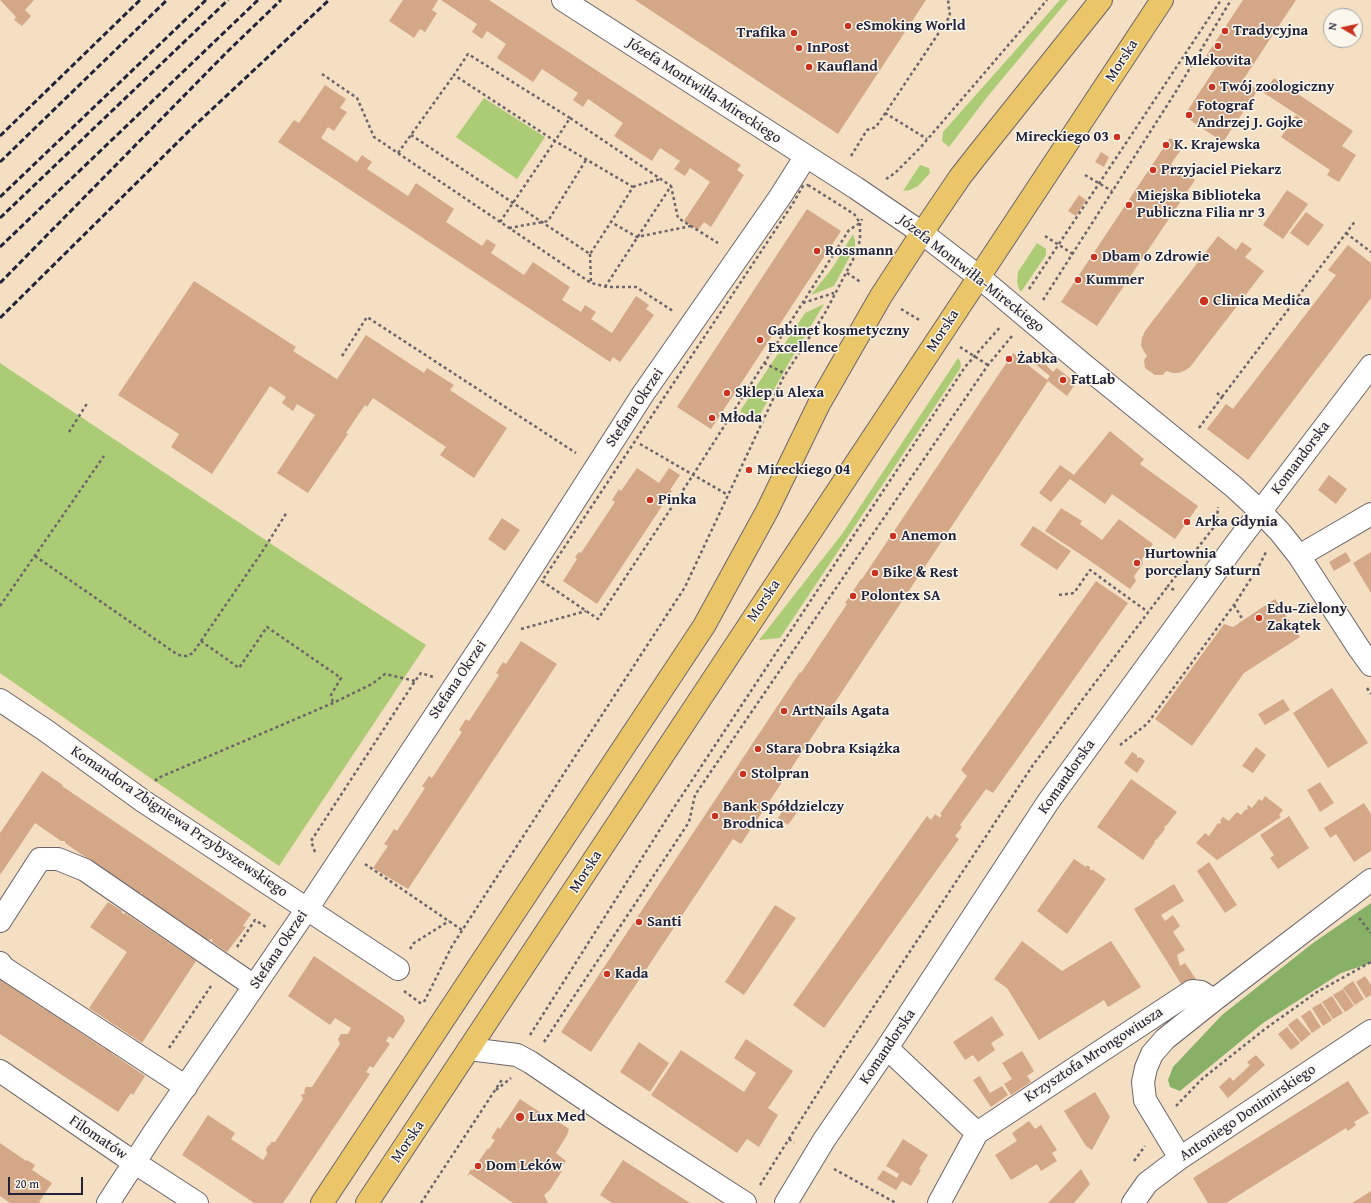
<!DOCTYPE html>
<html>
<head>
<meta charset="utf-8">
<style>
  body { margin:0 }
  #map { position:relative; width:1371px; height:1203px; overflow:hidden; background:#f4dfc3; font-family:"Gentium Book Plus",serif }
  canvas { display:block }
  .north { position:absolute; left:1323px; top:8px; width:40px; height:40px; box-sizing:border-box; background:#fbf7ec; border:1px solid #a4a2a5; border-radius:50%; rotate:279deg; font-size:11px; font-weight:700; line-height:16px; text-align:center; color:#22223b }
  .north::after { content:''; display:block; margin:auto; width:14px; height:18px; background:#c8321e; clip-path:polygon(50% 0,100% 100%,50% 72%,0 100%) }
  .scale { position:absolute; left:8px; top:1177px; width:75px; height:18px; box-sizing:border-box; border:2px solid #22223b; border-top:0; padding-left:5px; font-size:12px; line-height:14px; white-space:nowrap; color:#22223b; -webkit-text-stroke:3px #fbf7ec; paint-order:stroke }
</style>
</head>
<body>
<div id="map">
<canvas width="1371" height="1203"></canvas>
<div class="north">N</div>
<div class="scale">20 m</div>
</div>
<script>
const c = document.querySelector('canvas').getContext('2d');
c.lineJoin = 'round';
function fill(path, color) { c.fillStyle = color; c.fill(path, 'evenodd'); }
const toPath = rows => new Path2D(rows.map(r => 'M' + r).join(''));
function trace(path, color, width, dash) { c.strokeStyle = color; c.lineWidth = width; c.lineCap = dash ? 'butt' : 'round'; c.setLineDash(dash || []); c.stroke(path); }
function write(font, color, halo, rows, align = 'center') {
  c.font = font + ' "Gentium Book Plus",serif'; c.lineWidth = 3; c.setLineDash([]); c.textBaseline = 'middle'; c.strokeStyle = halo; c.fillStyle = color; for (const [text, x, y, turn = 0] of rows) {
    c.save(); c.translate(x, y); c.rotate((+turn || 0) * Math.PI / 180); c.textAlign = isNaN(turn) ? turn : align; if (halo) c.strokeText(text, 0, 0); c.fillText(text, 0, 0); c.restore();
  }
}
const green = toPath([
  [1060,0,1068,0,988,96,949,147,942,141,943,132],
  [484,98,545,137,517,179,456,137],
  [920,165,929,168,930,173,918,186,910,190,903,191],
  [853,234,855,240,855,247,834,286,811,295,833,267],
  [1037,243,1046,249,1046,255,1021,292,1019,289,1017,282,1018,272],
  [824,304,786,368,757,420,740,411,805,313],
  [958,358,960,361,961,366,960,369,780,638,759,640,842,534],
  [0,363,291,557,426,645,279,866,146,775,0,673]
]);
const forest = toPath([
  [1371,903,1371,963,1341,973,1263,1023,1180,1091,1170,1087,1168,1080,1173,1067,1222,1015,1313,943]
]);
const building = toPath([
  [0,0,34,0,25,10,31,16,22,26,14,20,16,17],
  [403,0,438,0,432,10,437,13,425,32,420,29,414,38,389,21],
  [441,0,489,0,741,165,737,170,744,175,711,227,704,222,698,230,684,221,710,182,690,168,685,176,674,169,680,161,660,148,652,161,614,136,623,123,588,99,583,107,573,100,578,93,542,69,533,82,497,58,506,44,487,31,482,39,472,32,477,24],
  [635,0,926,0,838,134],
  [1243,0,1296,0,1243,80,1258,90,1223,142,1184,116,1218,64,1206,56],
  [1274,78,1353,131,1342,146,1356,155,1339,182,1327,175,1330,170,1281,137,1296,115,1307,123,1307,121,1264,93],
  [325,85,346,99,340,108,347,112,334,131,328,127,321,138,357,162,362,155,372,162,367,169,408,196,416,183,454,209,446,222,482,246,487,239,496,245,491,253,524,275,533,262,570,287,562,300,581,312,585,305,596,312,591,319,612,333,636,296,649,305,646,309,654,315,620,362,613,357,610,362,278,142,294,120,299,123],
  [1170,138,1177,142,1173,147,1180,151,1171,164,1195,180,1097,326,1061,302],
  [1101,152,1109,157,1104,167,1095,162],
  [1287,190,1308,204,1283,239,1263,225],
  [1079,195,1086,200,1076,216,1068,211],
  [807,209,841,231,711,429,677,407],
  [1306,212,1324,225,1308,246,1290,233],
  [1218,236,1236,250,1242,242,1252,249,1245,257,1264,271,1190,367,1184,371,1178,373,1173,373,1166,371,1163,375,1155,375,1145,368,1144,360,1147,356,1143,350,1141,345,1142,338,1145,331],
  [1348,245,1371,263,1371,298,1248,460,1207,429,1226,404,1233,409,1336,275,1328,270],
  [194,281,296,347,293,351,337,379,366,335,424,373,427,368,454,385,450,390,507,428,474,478,440,455,446,447,373,398,367,407,365,405,346,433,348,434,308,493,277,473,315,415,297,404,293,411,282,403,286,397,270,386,212,474,171,447,179,434,118,395],
  [1038,352,1049,361,1046,365,1053,372,1057,368,1076,383,1067,396,1048,381,741,844,733,839,591,1052,561,1032,800,672,801,673,847,604,845,603,861,579,862,579,1013,353,1047,380,1050,376,1030,360],
  [1110,431,1144,459,1140,464,1198,506,1175,539,1112,494,1105,504,1070,479,1051,502,1039,493,1060,465,1074,475],
  [637,468,659,483,669,468,680,475,670,490,672,491,597,604,563,581,577,559,575,557,579,552,581,553,615,502,612,500,619,489,621,491],
  [1329,475,1347,489,1336,504,1318,490],
  [1061,508,1082,521,1080,524,1102,540,1119,519,1153,544,1142,559,1143,564,1134,576,1136,581,1130,589,1089,560,1045,531],
  [502,518,520,530,505,551,488,539],
  [1033,526,1071,551,1057,570,1020,545],
  [1346,552,1351,561,1334,571,1329,562],
  [1371,552,1371,593,1353,563],
  [1096,581,1128,603,993,793,986,789,960,825,962,827,955,836,959,839,824,1028,793,1005,927,816,931,820,935,814,940,818,942,815,940,814,967,776,961,770],
  [1275,599,1300,637,1244,673,1192,746,1155,719,1224,624,1233,627],
  [521,641,557,664,408,889,373,868,388,846,384,844,389,837,394,829,397,831,425,788,422,786,429,776,432,778,462,732,459,730,466,719,469,721,499,675,496,673,503,662,506,664],
  [1332,688,1368,743,1328,768,1293,713],
  [1283,699,1290,710,1265,725,1258,714],
  [1256,747,1266,755,1253,773,1242,766],
  [1132,752,1137,755,1137,758,1140,757,1145,761,1137,773,1124,763],
  [42,771,63,785,62,786,251,914,243,926,246,927,227,952,212,942,212,939,208,940,142,895,142,893,138,893,65,843,65,841,61,841,35,823,0,875,0,833],
  [1131,779,1177,812,1167,825,1164,827,1165,829,1157,839,1154,841,1155,842,1143,860,1097,827],
  [1320,782,1334,803,1320,812,1307,790],
  [1265,796,1283,810,1279,815,1281,817,1217,860,1196,843,1205,833,1209,836,1218,823,1220,824,1221,822,1220,820,1223,817,1229,821,1237,812,1241,815,1245,810,1248,809,1247,807,1248,805,1252,808,1259,799,1262,801],
  [1364,803,1371,814,1371,851,1354,862,1336,834,1330,838,1324,828],
  [787,804,798,811,788,825,778,818],
  [1289,816,1309,848,1278,869,1270,858,1274,855,1260,835],
  [1074,859,1086,867,1087,865,1090,867,1090,870,1093,870,1106,879,1067,934,1037,911],
  [1209,862,1237,905,1225,913,1197,871],
  [1174,884,1184,901,1161,915,1165,921,1173,915,1180,926,1173,932,1185,950,1177,955,1180,966,1185,963,1196,979,1183,987,1134,909],
  [108,902,122,911,122,913,123,914,125,913,196,961,142,1043,89,1008,127,952,90,927],
  [775,905,796,918,744,995,725,982],
  [1022,941,1062,971,1111,941,1141,987,1108,1007,1104,1000,1039,1040,1007,988,994,979],
  [314,956,403,1016,405,1021,393,1039,389,1036,386,1041,390,1044,373,1068,370,1066,366,1072,370,1074,283,1203,254,1203,182,1155,208,1115,235,1133,231,1139,263,1160,267,1154,266,1149,268,1146,271,1144,270,1142,275,1142,303,1099,301,1095,305,1093,304,1091,306,1087,312,1087,340,1044,338,1039,341,1034,348,1034,351,1028,335,1018,330,1025,288,996],
  [1365,976,1371,985,1371,995,1366,998,1356,982],
  [0,979,44,1009,45,1007,52,1012,51,1013,105,1049,106,1047,111,1051,111,1053,145,1076,133,1095,131,1093,118,1112,0,1034],
  [1353,981,1364,999,1355,1005,1343,988],
  [1343,989,1354,1006,1345,1012,1333,995],
  [1332,996,1343,1013,1333,1019,1322,1002],
  [1321,1003,1332,1020,1323,1026,1312,1008],
  [1310,1010,1321,1027,1312,1033,1301,1016],
  [992,1016,1004,1035,991,1043,995,1050,978,1062,973,1055,965,1060,953,1042],
  [1297,1018,1311,1034,1301,1042,1288,1025],
  [1287,1027,1300,1043,1291,1050,1278,1034],
  [746,1039,793,1071,768,1108,778,1115,759,1147,747,1139,737,1153,651,1095,681,1050,744,1092,756,1073,734,1058],
  [639,1042,669,1063,650,1092,620,1072],
  [1022,1051,1034,1071,1027,1076,1031,1082,1011,1095,1004,1084,1012,1079,1002,1063],
  [1256,1055,1265,1065,1228,1098,1219,1087,1230,1077,1233,1081,1243,1072,1250,1065,1247,1062],
  [980,1076,990,1093,1002,1086,1008,1095,991,1107,973,1080],
  [1348,1081,1369,1113,1354,1122,1356,1125,1348,1131,1346,1128,1226,1203,1208,1203,1193,1178],
  [1095,1092,1110,1117,1092,1150,1086,1146,1064,1111],
  [520,1099,544,1115,546,1113,569,1129,567,1135,556,1153,566,1161,560,1170,562,1171,550,1190,544,1195,548,1203,513,1203,470,1174,467,1176,471,1169,472,1171,488,1148,489,1149,495,1140,491,1138,498,1127,500,1129],
  [1029,1121,1035,1129,1041,1125,1057,1150,1052,1153,1057,1161,1041,1171,1037,1164,1011,1180,995,1155,1017,1141,1012,1133],
  [903,1139,928,1155,919,1169,921,1170,911,1186,902,1181,896,1190,877,1179,883,1170,897,1178,899,1174,886,1166],
  [0,1143,26,1161,27,1160,35,1165,32,1170,52,1183,39,1202,41,1203,10,1203,0,1196],
  [623,1160,690,1203,612,1203,600,1195],
  [1081,1169,1090,1184,1074,1203,1048,1203],
  [1371,1191,1371,1203,1352,1203]
]);
const path = toPath([
  [322,74,357,98,374,137,591,283,607,287,636,287,673,311],
  [885,113,927,139],
  [570,118,468,54,454,75,555,141,570,118,671,186],
  [411,135,590,254,611,222],
  [398,153,454,75],
  [851,156,867,130,876,127,950,16,948,0],
  [1085,175,1112,191],
  [886,179,895,173,920,148,1047,0],
  [808,185,854,214,860,223,849,230,693,475,598,619,542,581,792,205,803,186,808,185],
  [633,187,638,185,661,179],
  [500,222,555,141,633,187,611,222,637,237,691,226],
  [509,228,548,221,586,160],
  [1346,233,1371,252],
  [1045,236,1073,254],
  [590,254,591,283],
  [847,273,862,283],
  [605,287,671,186,678,218,718,243],
  [1029,289,1221,0],
  [1043,300,1175,93,1231,0],
  [803,303,834,293],
  [901,309,921,321],
  [960,347,988,365],
  [342,356,367,317,576,453],
  [764,363,786,374],
  [1222,397,1356,220],
  [1199,428,1222,397,1217,393],
  [69,432,88,402],
  [640,444,728,495],
  [35,556,178,655,187,656,193,653,201,641,239,668,267,627,341,678,331,695,333,703],
  [1174,590,1168,586,1214,527,1217,520,1218,507],
  [1059,595,1074,593,1090,570,1148,612],
  [1234,605,1243,620],
  [0,606,104,456],
  [521,629,586,611],
  [201,641,262,552,287,512],
  [1367,688,1371,694],
  [1120,745,1147,724,1234,605,1259,566,1266,552],
  [155,781,158,778,333,703,372,684,385,674,415,681],
  [315,852,311,841,415,681,421,673,433,677],
  [365,864,462,930],
  [1359,918,1371,933],
  [237,947,255,920,266,927],
  [410,949,414,943,449,921],
  [404,991,423,1005],
  [424,1002,452,946,685,587,783,378,825,313,858,250,860,238,860,223,862,219],
  [530,1035,673,809,965,367,1001,326],
  [544,1042,689,822,695,795,988,365,1012,336],
  [169,1048,211,986],
  [496,1090,511,1078],
  [1176,1106,1202,1079,1265,1029,1317,992,1371,962],
  [789,1139,794,1143],
  [1134,1161,1145,1146],
  [834,1169,896,1203],
  [760,1185,841,1056,1033,765,1168,586],
  [421,1203,503,1078]
]);
const minor = toPath([
  [563,0,856,188,922,233,979,277,1085,366,1234,487,1260,511,1280,532,1299,556,1358,647,1371,665],
  [1299,556,1371,514],
  [0,700,45,730,143,801,398,969],
  [0,921,40,859,58,859,85,870,254,986],
  [0,963,4,968,186,1087],
  [887,1048,977,1133],
  [469,1049,517,1055,530,1062,610,1116,745,1203],
  [0,1071,123,1155,197,1203],
  [1180,1158,1145,1100,1143,1082,1146,1068,1152,1054,1165,1039,1214,1000,1371,880],
  [108,1203,155,1131,307,909,497,622,643,394,780,197,806,156],
  [786,1203,824,1140,887,1048,1048,802,1235,545,1371,366],
  [939,1203,977,1133,1192,991,1201,992,1214,1000],
  [1133,1203,1147,1183,1180,1158,1371,1031]
]);
const major = toPath([
  [322,1203,704,626,767,511,819,404,881,296,922,233,960,177,978,154,1101,0],
  [367,1203,1162,0]
]);
const rail = toPath([
  [0,136,140,0],
  [0,162,167,0],
  [0,197,206,0],
  [0,218,228,0],
  [0,247,258,0],
  [0,283,228,51,281,0],
  [0,318,193,127,329,0]
]);
const markers = [
  [848,26,4,"#c8321e"],
  [1225,31,4,"#c8321e"],
  [794,33,4,"#c8321e"],
  [1218,46,4,"#c8321e"],
  [799,48,4,"#c8321e"],
  [809,67,4,"#c8321e"],
  [1212,87,4,"#c8321e"],
  [1189,115,4,"#c8321e"],
  [1117,137,4,"#c8321e"],
  [1166,145,4,"#c8321e"],
  [1153,170,4,"#c8321e"],
  [1129,205,4,"#c8321e"],
  [817,251,4,"#c8321e"],
  [1094,257,4,"#c8321e"],
  [1078,280,4,"#c8321e"],
  [1204,301,5,"#c8321e"],
  [760,340,4,"#c8321e"],
  [1009,359,4,"#c8321e"],
  [1063,380,4,"#c8321e"],
  [727,393,4,"#c8321e"],
  [712,418,4,"#c8321e"],
  [749,470,4,"#c8321e"],
  [650,500,4,"#c8321e"],
  [1187,522,4,"#c8321e"],
  [893,536,4,"#c8321e"],
  [1137,563,4,"#c8321e"],
  [875,573,4,"#c8321e"],
  [853,596,4,"#c8321e"],
  [1259,618,4,"#c8321e"],
  [784,711,4,"#c8321e"],
  [758,749,4,"#c8321e"],
  [743,774,4,"#c8321e"],
  [715,816,4,"#c8321e"],
  [639,922,4,"#c8321e"],
  [607,974,4,"#c8321e"],
  [520,1117,5,"#c8321e"],
  [478,1166,4,"#c8321e"]
];
const poiNames = [
  ["eSmoking World",856,26],
  ["Tradycyjna",1233,31],
  ["Trafika",786,33,"right"],
  ["InPost",807,48],
  ["Mlekovita",1218,61,"center"],
  ["Kaufland",817,67],
  ["Twój zoologiczny",1220,87],
  ["Fotograf",1197,106],
  ["Andrzej J. Gojke",1197,123],
  ["Mireckiego 03",1109,137,"right"],
  ["K. Krajewska",1174,145],
  ["Przyjaciel Piekarz",1161,170],
  ["Miejska Biblioteka",1137,196],
  ["Publiczna Filia nr 3",1137,213],
  ["Rossmann",825,251],
  ["Dbam o Zdrowie",1102,257],
  ["Kummer",1086,280],
  ["Clinica Medica",1213,301],
  ["Gabinet kosmetyczny",768,331],
  ["Excellence",768,348],
  ["Żabka",1017,359],
  ["FatLab",1071,380],
  ["Sklep u Alexa",735,393],
  ["Młoda",720,418],
  ["Mireckiego 04",757,470],
  ["Pinka",658,500],
  ["Arka Gdynia",1195,522],
  ["Anemon",901,536],
  ["Hurtownia",1145,554],
  ["porcelany Saturn",1145,571],
  ["Bike & Rest",883,573],
  ["Polontex SA",861,596],
  ["Edu-Zielony",1267,609],
  ["Zakątek",1267,626],
  ["ArtNails Agata",792,711],
  ["Stara Dobra Książka",766,749],
  ["Stolpran",751,774],
  ["Bank Spółdzielczy",723,807],
  ["Brodnica",723,824],
  ["Santi",647,922],
  ["Kada",615,974],
  ["Lux Med",529,1117],
  ["Dom Leków",486,1166]
];
const streetNames = [
  ["Morska",1122,61,-57],
  ["Józefa Montwiłła-Mireckiego",704,91,33],
  ["Józefa Montwiłła-Mireckiego",971,274,38],
  ["Morska",943,331,-57],
  ["Stefana Okrzei",635,408,-56],
  ["Komandorska",1301,458,-53],
  ["Morska",764,601,-56],
  ["Stefana Okrzei",458,680,-56],
  ["Komandorska",1067,777,-55],
  ["Komandora Zbigniewa Przybyszewskiego",179,822,34],
  ["Morska",586,872,-57],
  ["Stefana Okrzei",279,950,-56],
  ["Komandorska",888,1047,-56],
  ["Krzysztofa Mrongowiusza",1094,1055,-33],
  ["Antoniego Donimirskiego",1248,1113,-34],
  ["Filomatów",98,1138,34],
  ["Morska",408,1142,-56]
];
fill(green, '#abcc75');
fill(forest, '#88b066');
fill(building, '#d4a786');
trace(minor, '#6c646b', 24);
trace(major, '#6c646b', 24);
trace(path, '#6c646b', 2.5, [3, 3]);
trace(minor, '#fff', 22);
trace(major, '#ebc669', 22);
trace(rail, '#22223b', 3, [6, 3]);
for (const [x, y, r, color] of markers) { const dot = new Path2D(); dot.arc(x, y, r, 0, 2 * Math.PI); c.fillStyle = color; c.fill(dot); trace(dot, '#fbf7ec', 1.5); }
write('bold 15px', '#22223b', '#fbf7ec', poiNames, 'left');
write('15px', '#22223b', '#fbf7ec', streetNames);
</script>
</body>
</html>
